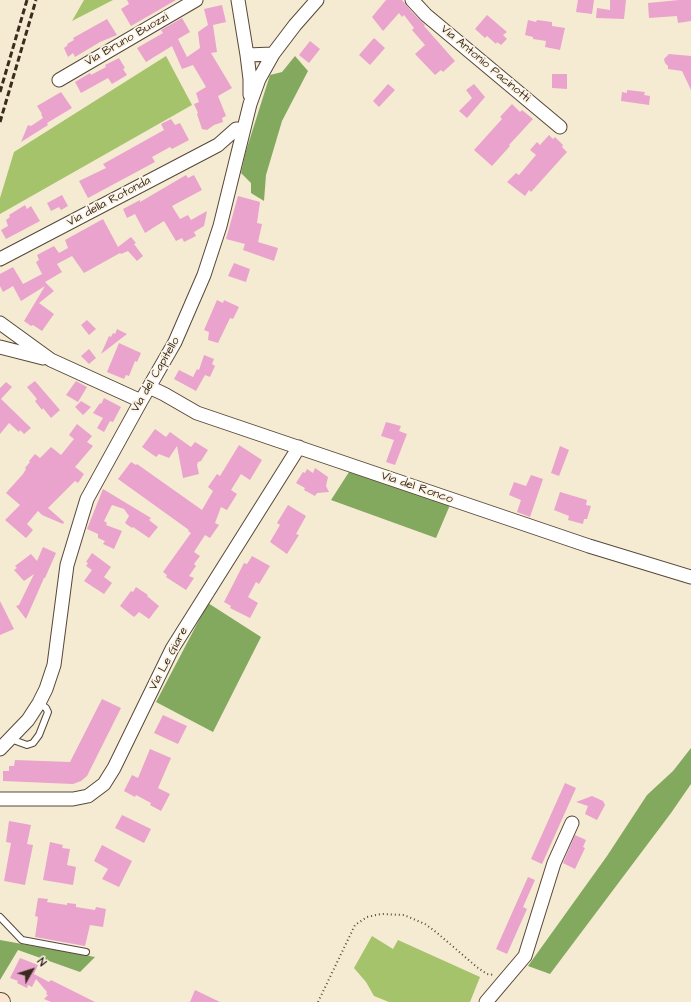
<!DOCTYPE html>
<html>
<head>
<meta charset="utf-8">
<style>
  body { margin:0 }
  #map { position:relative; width:691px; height:1002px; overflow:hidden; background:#f5ebd2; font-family:"Architects Daughter",sans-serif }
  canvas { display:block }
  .north { position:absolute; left:12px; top:950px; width:40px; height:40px; -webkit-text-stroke:3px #fcf5e5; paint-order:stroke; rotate:51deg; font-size:11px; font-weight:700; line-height:16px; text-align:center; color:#3b2a1e }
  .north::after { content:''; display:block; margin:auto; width:14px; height:18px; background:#3b2a1e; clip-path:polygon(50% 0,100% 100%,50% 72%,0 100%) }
</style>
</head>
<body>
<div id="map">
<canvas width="691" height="1002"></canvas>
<div class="north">N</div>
</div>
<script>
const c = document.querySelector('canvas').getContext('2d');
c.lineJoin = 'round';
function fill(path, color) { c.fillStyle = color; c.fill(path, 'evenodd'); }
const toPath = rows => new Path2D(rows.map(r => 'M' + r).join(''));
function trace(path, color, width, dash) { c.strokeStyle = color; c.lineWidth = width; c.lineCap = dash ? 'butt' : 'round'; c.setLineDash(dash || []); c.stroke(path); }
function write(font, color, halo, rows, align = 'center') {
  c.font = font + ' "Architects Daughter",sans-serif'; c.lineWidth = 3.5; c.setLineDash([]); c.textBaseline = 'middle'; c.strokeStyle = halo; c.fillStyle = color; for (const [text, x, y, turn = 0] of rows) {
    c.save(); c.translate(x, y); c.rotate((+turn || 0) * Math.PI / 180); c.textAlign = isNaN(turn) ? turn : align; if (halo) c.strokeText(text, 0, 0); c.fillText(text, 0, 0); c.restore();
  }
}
const green = toPath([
  [84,0,113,0,72,21],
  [166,56,192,105,0,214,0,198,14,152],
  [372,936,393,949,398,940,480,977,470,1002,389,1002,374,996,366,982,354,968]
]);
const forest = toPath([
  [295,56,308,71,282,121,266,175,264,201,251,193,251,183,241,173,246,151,270,75,282,72],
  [349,472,450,505,436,538,331,500],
  [208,603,261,637,213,732,156,702],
  [691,748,691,784,671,813,550,974,528,966,607,856,647,795,673,771],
  [0,940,95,957,80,972,18,950,0,980]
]);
const building = toPath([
  [127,0,176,0,131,26,121,9,129,4],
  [386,0,402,0,412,12,425,25,424,26,455,61,443,72,441,70,435,75,415,54,425,45,412,30,414,28,404,15,402,17,399,13,383,31,372,17],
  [578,0,594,0,592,14,576,12],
  [610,0,626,0,624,19,596,18,597,8,610,10],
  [679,0,691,0,691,21,678,23,677,16,649,18,648,3],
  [222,5,226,22,213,25,217,52,211,53,232,88,218,96,226,116,222,118,223,122,214,125,207,130,202,129,197,114,198,113,194,104,199,102,196,93,206,87,193,65,182,69,172,46,146,62,137,48,163,33,161,30,182,18,190,32,178,39,187,57,200,48,198,32,208,25,204,9],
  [487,15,507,32,503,35,507,39,501,45,497,42,496,44,487,36,485,38,475,29],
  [107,19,117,35,100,42,75,57,73,53,68,57,64,48,68,45,67,44,74,40,73,38],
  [528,20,536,22,537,20,552,22,552,26,565,28,560,50,545,47,546,41,533,39,533,37,525,35],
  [374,38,385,48,370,65,359,55],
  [310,41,320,49,309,63,299,55],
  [669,54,691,56,691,90,682,71,668,69,668,66,665,63,664,59],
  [119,58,125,68,123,69,127,75,112,84,108,78,81,93,75,82,90,73,91,75,106,67,105,65],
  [552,74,567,74,567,89,552,88],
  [388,84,395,90,379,107,373,101],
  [474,84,485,97,467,118,459,111,472,98,466,90],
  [627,90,645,92,644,95,650,96,649,105,621,101,622,92,627,93],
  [61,92,72,108,47,123,48,125,21,142,28,125,31,126,43,118,41,114,42,114,37,106],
  [512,104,520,112,522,110,533,119,509,145,510,146,492,166,474,150,502,119,500,117],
  [171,119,175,125,180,123,189,140,172,149,170,147,152,157,155,162,88,198,79,181,106,168,103,164,164,130,161,124],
  [549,135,553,139,555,137,563,145,562,147,567,152,531,192,529,190,525,196,507,182,516,173,519,175,536,155,530,150,537,142,540,145],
  [186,175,188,178,194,175,202,190,172,206,180,219,188,215,191,220,207,211,204,226,194,232,196,236,184,242,182,238,176,241,164,221,145,233,135,214,127,218,123,209,140,200,140,202],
  [62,195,68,206,61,210,59,207,51,211,47,203],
  [238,196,260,202,257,223,262,224,258,242,278,248,274,261,243,250,245,244,226,239],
  [25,205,27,209,31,206,40,221,6,239,1,230,8,226,6,220,10,217,9,215],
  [103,219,118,247,131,237,136,243,134,244,143,256,137,261,128,251,121,254,120,253,84,273,72,256,57,264,62,272,45,282,54,291,39,303,54,314,42,331,33,325,31,326,24,321,45,286,21,301,13,286,3,292,0,286,0,274,13,267,23,284,42,274,36,262,39,260,37,255,54,246,59,253,68,248,65,240],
  [234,263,250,269,246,282,228,276],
  [217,300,223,303,224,300,239,307,233,319,230,318,218,343,208,340,209,332,204,330],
  [87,320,96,329,89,335,81,325],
  [117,329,127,334,101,354,109,336,111,337,113,333,115,334],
  [119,343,141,353,137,362,135,361,129,376,126,375,124,379,107,372],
  [89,349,96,358,89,364,81,356],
  [204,355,214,359,212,364,215,366,210,377,205,375,196,391,174,379,179,370,193,377,197,369,199,370],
  [35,381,60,410,51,418,43,408,42,410,35,401,37,399,27,387],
  [76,381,87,387,78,402,66,395],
  [6,382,12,387,1,399,31,428,24,434,20,430,19,432,9,423,0,434,0,388],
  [104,398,121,407,113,422,110,421,104,432,97,428,103,418,93,413,100,403,101,404],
  [81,401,91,407,83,415,75,407],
  [386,422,401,426,399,431,407,434,395,465,386,462,394,440,381,436],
  [77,424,92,436,87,442,93,446,75,467,84,474,78,483,75,481,48,508,64,522,63,524,42,515,38,511,27,524,33,530,26,538,5,520,20,505,6,493,23,474,26,469,25,468,30,462,29,461,35,454,40,458,51,447,61,455,74,439,69,435],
  [155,429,166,437,170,432,191,447,195,442,208,450,201,461,198,462,197,465,199,474,183,478,177,446,169,458,159,454,156,457,142,447],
  [239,445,262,460,250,480,241,474,231,490,237,494,227,510,221,507,215,523,219,525,210,538,205,535,194,552,200,556,194,564,196,566,189,576,194,578,186,590,166,577,167,575,163,572,191,533,188,531,189,530,118,479,131,462,136,465,137,464,202,510,213,491,208,487,217,474,220,476],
  [560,446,569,450,559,476,551,473],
  [315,468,328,477,326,486,329,492,317,493,315,496,304,490,305,488,296,483,303,472,305,473,307,469,313,473],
  [531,475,543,479,530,517,517,512,521,500,509,495,514,482,526,486],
  [103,489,151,518,149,520,158,527,149,538,133,527,132,528,125,523,129,516,124,509,112,505,104,521,107,523,106,525,122,531,114,549,103,544,105,541,98,538,98,534,87,529],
  [560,492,587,500,586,505,591,506,587,519,584,519,583,524,568,520,569,516,554,510],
  [288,505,306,516,296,534,299,535,287,554,270,542,280,525,277,523],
  [43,547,56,553,45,578,44,578,26,619,16,606,19,605,34,574,24,581,14,570,17,568,15,566,31,554,37,561],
  [92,553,111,567,104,577,112,583,104,594,84,581,92,570,86,566,88,563,86,562],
  [252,556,270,566,259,584,256,582,248,597,258,603,250,618,230,608,231,606,224,602,244,563,247,564],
  [136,587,148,595,147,596,159,606,149,619,139,612,134,617,120,606,131,591,133,592],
  [0,601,14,629,0,635],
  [102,699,121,708,87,776,81,781,73,784,3,781,3,771,9,771,9,766,14,766,15,760,70,762],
  [163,715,187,726,178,744,154,733],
  [150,749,171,758,158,788,170,794,161,811,150,805,151,803,136,795,135,797,124,791,132,775,138,778],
  [565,783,576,788,542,864,531,859],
  [592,796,603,801,605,805,597,820,585,814,588,806,576,802],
  [122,815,151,829,144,843,115,828],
  [9,821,31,825,27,844,33,845,25,885,4,881,11,843,6,842],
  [575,835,586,840,583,847,585,848,575,869,563,863],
  [50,842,63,845,62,848,70,849,67,865,76,867,73,885,43,880],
  [102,845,132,861,119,887,102,879,108,869,94,861],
  [528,877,535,880,523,907,527,909,507,954,496,949],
  [38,898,48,899,47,902,67,905,67,903,76,904,76,907,95,910,96,907,106,909,103,927,90,925,85,946,35,937,38,917,35,916],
  [20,958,38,965,34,974,49,982,51,980,95,1002,51,1002,44,999,48,995,46,994,47,992,36,979,32,987,28,985,27,988,17,983,18,981,10,978],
  [195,990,220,1002,190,1002]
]);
const path = toPath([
  [318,1002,355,925,367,917,381,914,404,915,425,924,436,932,478,968,487,974,494,975]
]);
const lane = toPath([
  [13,738,16,741,27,745,33,743,39,735,48,712,46,708,39,703],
  [0,917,22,940,86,952]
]);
const street = toPath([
  [238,0,247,55,250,79,250,95],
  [412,0,426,15,560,127],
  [247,55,273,54],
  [59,80,196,0],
  [0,259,218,145,236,129,243,129],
  [0,323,51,360,141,401],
  [0,347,43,358],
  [149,387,164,394,197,413,589,546,691,577],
  [0,749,28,720,39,703,46,689,54,665,67,565,87,499,141,401,175,342,204,275,220,226,250,104,259,79,273,54,295,25,317,0],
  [0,799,73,799,88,796,104,784,114,768,172,649,299,447],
  [486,1002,525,956,554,863,572,823]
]);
const secondary = toPath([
  [0,1002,1,1002]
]);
const rail = toPath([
  [0,92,27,0],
  [0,122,36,0]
]);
const streetNames = [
  ["Via Bruno Buozzi",127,40,-30],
  ["Via Antonio Pacinotti",485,64,40],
  ["Via della Rotonda",109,202,-28],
  ["Via del Capitello",156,375,-60],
  ["Via del Ronco",417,488,19],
  ["Via Le Giare",169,659,-62]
];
fill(green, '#a4c36b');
fill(forest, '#83a95f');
fill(building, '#e9a3cc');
trace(lane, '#574739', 8);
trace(street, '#574739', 15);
trace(secondary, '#574739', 20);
trace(path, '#574739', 2, [1, 3]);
trace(lane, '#fff', 6);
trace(street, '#fff', 13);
trace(secondary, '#fde4d1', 18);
trace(rail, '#3b2a1e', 3, [6, 3]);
write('12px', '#3b2a1e', '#fcf5e5', streetNames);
</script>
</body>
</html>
